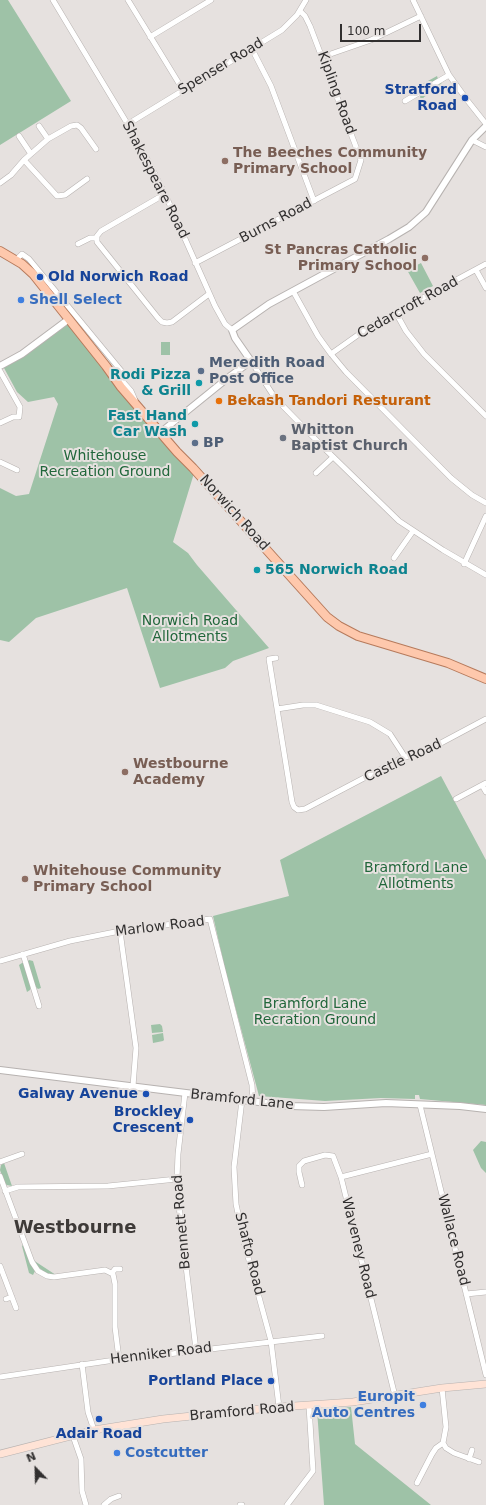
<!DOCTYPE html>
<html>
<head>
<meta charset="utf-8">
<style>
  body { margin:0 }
  #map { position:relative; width:486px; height:1505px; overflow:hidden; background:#e6e1df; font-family:"DejaVu Sans",sans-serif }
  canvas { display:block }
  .north { position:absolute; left:16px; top:1449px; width:40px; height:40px; -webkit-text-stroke:3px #e6e1df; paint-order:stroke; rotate:337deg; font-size:11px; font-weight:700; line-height:16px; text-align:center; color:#312f2f }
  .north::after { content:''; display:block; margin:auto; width:14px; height:18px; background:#312f2f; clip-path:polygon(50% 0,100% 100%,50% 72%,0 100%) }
  .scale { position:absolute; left:340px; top:24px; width:81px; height:18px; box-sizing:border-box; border:2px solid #312f2f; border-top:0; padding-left:5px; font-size:12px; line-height:14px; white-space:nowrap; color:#312f2f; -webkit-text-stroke:3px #e6e1df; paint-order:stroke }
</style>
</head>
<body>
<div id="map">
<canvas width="486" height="1505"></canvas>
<div class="north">N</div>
<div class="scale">100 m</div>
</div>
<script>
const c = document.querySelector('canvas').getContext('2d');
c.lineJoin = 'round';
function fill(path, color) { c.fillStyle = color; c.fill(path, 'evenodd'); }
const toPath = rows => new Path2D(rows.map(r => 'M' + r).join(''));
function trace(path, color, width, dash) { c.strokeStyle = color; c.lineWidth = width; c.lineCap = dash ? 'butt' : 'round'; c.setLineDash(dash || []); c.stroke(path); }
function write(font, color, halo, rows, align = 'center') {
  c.font = font + ' "DejaVu Sans",sans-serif'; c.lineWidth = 4; c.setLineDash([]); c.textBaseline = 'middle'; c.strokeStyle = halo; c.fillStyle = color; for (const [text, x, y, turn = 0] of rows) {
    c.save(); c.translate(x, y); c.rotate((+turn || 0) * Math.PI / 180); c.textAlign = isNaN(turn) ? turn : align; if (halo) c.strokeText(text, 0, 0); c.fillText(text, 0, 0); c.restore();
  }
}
const green = toPath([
  [0,0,8,0,71,101,0,145],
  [437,76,438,79,418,90,417,87],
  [441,83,443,86,424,97,422,101,420,97,421,94],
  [421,263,433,286,420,293,407,270],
  [69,319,195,470,173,542,188,553,197,565,269,648,233,661,225,668,160,688,127,588,36,618,9,642,0,640,0,488,16,496,29,494,58,404,54,397,28,402,17,392,4,368,3,365],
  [161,342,170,342,170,355,161,355],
  [441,776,486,860,486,1105,420,1099,419,1095,415,1095,415,1099,381,1098,325,1101,259,1096,225,969,213,916,289,896,280,860],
  [29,960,33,961,41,988,38,989,35,986,27,962],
  [22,963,24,963,31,987,30,990,27,992,19,965],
  [160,1024,162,1026,163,1032,152,1033,151,1025],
  [163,1033,164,1040,163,1041,153,1043,152,1035],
  [481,1141,486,1142,486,1173,481,1168,473,1150],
  [4,1163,12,1186,7,1185,5,1184,0,1170,1,1165],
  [23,1245,35,1271,33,1275,29,1273,22,1246],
  [33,1260,56,1275,45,1273,36,1265],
  [351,1407,355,1444,431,1505,324,1505,317,1410]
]);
const minor = toPath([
  [53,0,139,143,165,194,215,306,225,324,232,330],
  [128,0,183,90],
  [413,0,449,75,467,100,486,124],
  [150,37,211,0],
  [252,49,271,86,314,201],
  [322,57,371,40,421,16],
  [405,101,449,75],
  [128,124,282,30,297,15,306,0],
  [39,126,48,139],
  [19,136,31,154],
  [472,140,486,147],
  [24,160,57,196,65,195,87,179],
  [0,183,11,175,24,160,48,139,71,126,77,125,81,128,96,149],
  [165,194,101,231,97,236,97,242,158,318,162,322,167,323,172,322,209,294],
  [78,244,90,238,96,238],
  [16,260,22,254,29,259,123,373,115,379],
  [195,263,355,179,361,160,310,26,305,16,300,11],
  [476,270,486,288],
  [293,291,318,336,331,354,346,372,451,478,472,495,486,503],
  [396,313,406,331,424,354,486,416],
  [331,354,369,327,486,264],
  [251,361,275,398,323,447,399,521,443,550,486,575],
  [0,371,20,407,19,417,13,417,0,423],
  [116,374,131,391,135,400],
  [0,462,17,470],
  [316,473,333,457],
  [394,558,413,531],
  [464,564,486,516],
  [276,658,269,659,292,802,294,807,298,810,305,809,402,758,426,751,486,719],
  [277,709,303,705,316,705,370,722,390,734,405,757],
  [482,785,486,792],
  [456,799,486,783],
  [120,931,136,1048,133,1086],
  [23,954,39,1006],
  [0,961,70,941,120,931,210,919,252,1085,253,1101],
  [185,1093,178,1154,177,1179,180,1216,196,1350],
  [242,1100,234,1167,236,1204,244,1242,271,1341,279,1407],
  [420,1105,486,1375],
  [0,1162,22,1154],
  [0,1176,32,1262,38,1271,47,1276,54,1277,105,1270,113,1274,115,1284,115,1327,119,1359],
  [341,1177,432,1154],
  [302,1185,299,1172,299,1166,304,1161,325,1155,333,1156,341,1177,395,1396],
  [5,1191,18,1187,108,1186,177,1179],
  [0,1266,16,1308],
  [112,1273,115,1269,120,1269],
  [466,1294,486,1292],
  [6,1299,12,1297],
  [82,1364,88,1412,94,1430],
  [0,1377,108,1361,322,1336],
  [73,1436,81,1459,82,1491,86,1505],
  [443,1443,446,1448,454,1453,479,1462],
  [469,1459,472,1450],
  [417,1483,432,1454,436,1448,443,1443,446,1427,442,1388],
  [104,1505,111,1499,119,1496],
  [240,1505,242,1505],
  [287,1505,313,1471,309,1406]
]);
const tertiary = toPath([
  [0,366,22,354,69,319],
  [161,432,229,377,251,361,235,338,232,330,269,304,389,239,409,227,426,212,472,140,486,126],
  [0,1070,291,1106,324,1107,386,1103,460,1106,486,1109]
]);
const secondary = toPath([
  [0,1454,94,1430,163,1419,279,1407,353,1402,442,1388,486,1384]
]);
const primary = toPath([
  [0,251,22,264,33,274,106,366,121,387,177,452,193,468,327,617,339,626,358,636,448,663,486,679]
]);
const markers = [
  [465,98,4,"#1a4fb4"],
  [225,161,4,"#8d6e63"],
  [425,258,4,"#8d6e63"],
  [40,277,4,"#1a4fb4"],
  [21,300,4,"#3f7fe0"],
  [201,371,4,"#5c6f8a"],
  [199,383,4,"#0f9aa8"],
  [219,401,4,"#e8710a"],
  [195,424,4,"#0f9aa8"],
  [283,438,4,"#6b7280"],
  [195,443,4,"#5c6f8a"],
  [257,570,4,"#0f9aa8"],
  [125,772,4,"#8d6e63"],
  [25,879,4,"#8d6e63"],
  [146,1094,4,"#1a4fb4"],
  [190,1120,4,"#1a4fb4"],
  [271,1381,4,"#1a4fb4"],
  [423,1405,4,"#3f7fe0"],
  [99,1419,4,"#1a4fb4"],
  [117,1453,4,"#3f7fe0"]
];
const streetNames = [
  ["Spenser Road",221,67,-31],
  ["Kipling Road",336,93,70],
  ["Shakespeare Road",155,180,63],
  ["Burns Road",276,221,-28],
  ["Cedarcroft Road",408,308,-29],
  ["Norwich Road",234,513,48],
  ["Castle Road",403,761,-25],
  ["Marlow Road",160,927,-7],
  ["Bramford Lane",242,1100,6],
  ["Bennett Road",182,1222,-95],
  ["Wallace Road",453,1240,76],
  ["Waveney Road",358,1248,76],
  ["Shafto Road",249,1254,76],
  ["Henniker Road",161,1354,-7],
  ["Bramford Road",242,1412,-5]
];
const transitNames = [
  ["Stratford",457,90],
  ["Road",457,106],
  ["Old Norwich Road",48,277,"left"],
  ["Galway Avenue",138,1094],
  ["Brockley",182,1112],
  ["Crescent",182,1128],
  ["Portland Place",263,1381],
  ["Adair Road",99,1434,"center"]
];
const educationNames = [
  ["The Beeches Community",233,153],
  ["Primary School",233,169],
  ["St Pancras Catholic",417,250,"right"],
  ["Primary School",417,266,"right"],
  ["Westbourne",133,764],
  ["Academy",133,780],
  ["Whitehouse Community",33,871],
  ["Primary School",33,887]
];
const shopNames = [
  ["Shell Select",29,300],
  ["Europit",415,1397,"right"],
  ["Auto Centres",415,1413,"right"],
  ["Costcutter",125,1453]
];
const serviceNames = [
  ["Meredith Road",209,363],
  ["Post Office",209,379],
  ["BP",203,443]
];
const cultureNames = [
  ["Rodi Pizza",191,375],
  ["& Grill",191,391],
  ["Fast Hand",187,416],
  ["Car Wash",187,432],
  ["565 Norwich Road",265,570,"left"]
];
const foodNames = [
  ["Bekash Tandori Resturant",227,401]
];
const worshipNames = [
  ["Whitton",291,430],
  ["Baptist Church",291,446]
];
const parkNames = [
  ["Whitehouse",105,456],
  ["Recreation Ground",105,472],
  ["Norwich Road",190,621],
  ["Allotments",190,637],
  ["Bramford Lane",416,868],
  ["Allotments",416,884],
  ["Bramford Lane",315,1004],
  ["Recration Ground",315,1020]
];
const districtNames = [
  ["Westbourne",75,1228]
];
fill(green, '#9ec2a7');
trace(minor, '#b7b2b0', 6);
trace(tertiary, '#b7b2b0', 8);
trace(secondary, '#b7b2b0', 8);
trace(primary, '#b67a5c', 10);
trace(minor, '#fff', 5);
trace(tertiary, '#fff', 6);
trace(secondary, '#ffe3d6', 7);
trace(primary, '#fec8ac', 8);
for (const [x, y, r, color] of markers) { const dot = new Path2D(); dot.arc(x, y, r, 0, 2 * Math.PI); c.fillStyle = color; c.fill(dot); trace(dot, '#e6e1df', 1.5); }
write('14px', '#312f2f', '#e6e1df', streetNames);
write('bold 14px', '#164399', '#e6e1df', transitNames, 'right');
write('bold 14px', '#785e54', '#e6e1df', educationNames, 'left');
write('bold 14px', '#366cbe', '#e6e1df', shopNames, 'left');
write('bold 14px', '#4e5e75', '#e6e1df', serviceNames, 'left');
write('bold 14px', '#0d838f', '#e6e1df', cultureNames, 'right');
write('bold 14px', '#c56008', '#e6e1df', foodNames, 'left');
write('bold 14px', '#5b616d', '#e6e1df', worshipNames, 'left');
write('14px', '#21673b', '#e6e1df', parkNames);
write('bold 18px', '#3e3a38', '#e6e1df', districtNames);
</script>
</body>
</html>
